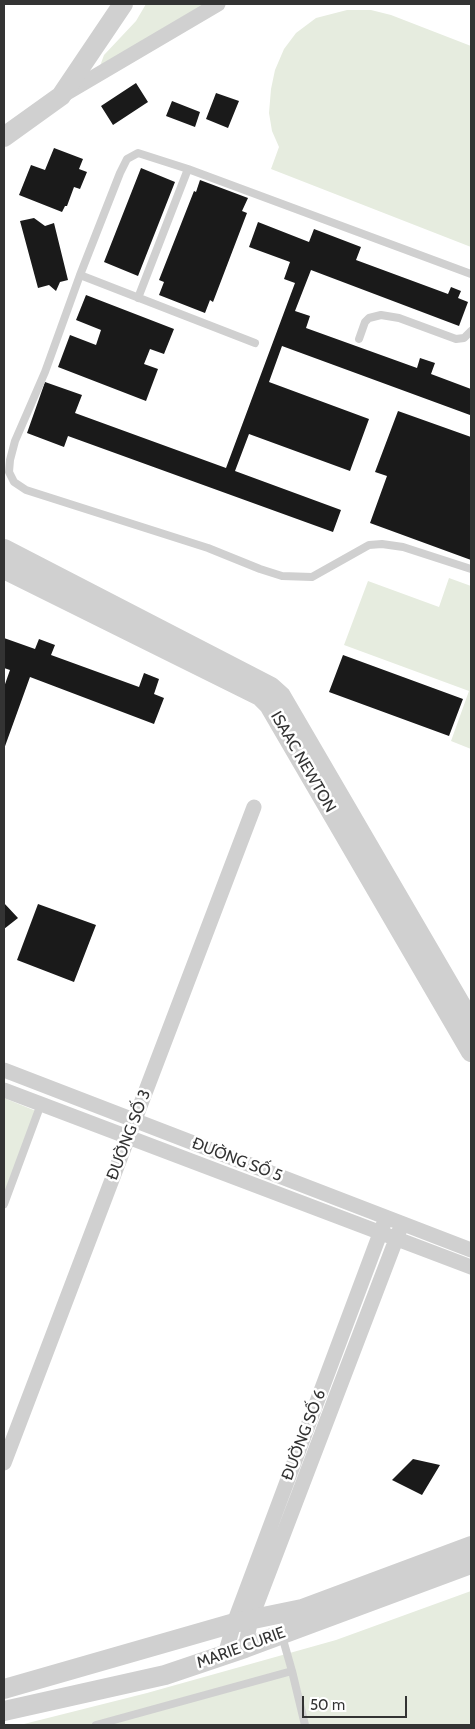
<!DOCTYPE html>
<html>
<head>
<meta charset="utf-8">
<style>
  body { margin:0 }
  #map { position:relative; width:475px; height:1729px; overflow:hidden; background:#fff; font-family:Cabin,sans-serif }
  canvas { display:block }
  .frame { position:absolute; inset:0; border:5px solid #333; pointer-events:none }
  .scale { position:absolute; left:302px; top:1696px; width:105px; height:22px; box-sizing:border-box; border:2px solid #333; border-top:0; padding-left:6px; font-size:15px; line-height:18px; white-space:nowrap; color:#333; -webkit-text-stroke:4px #fff; paint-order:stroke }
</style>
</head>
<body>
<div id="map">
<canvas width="475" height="1729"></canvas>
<div class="frame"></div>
<div class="scale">50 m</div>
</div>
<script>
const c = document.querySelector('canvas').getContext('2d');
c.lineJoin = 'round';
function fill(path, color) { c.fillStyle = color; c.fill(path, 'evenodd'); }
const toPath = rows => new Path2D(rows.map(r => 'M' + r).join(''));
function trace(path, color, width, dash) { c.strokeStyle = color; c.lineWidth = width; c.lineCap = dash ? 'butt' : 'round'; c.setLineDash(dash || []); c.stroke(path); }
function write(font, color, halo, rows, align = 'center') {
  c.font = font + ' Cabin,sans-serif'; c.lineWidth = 5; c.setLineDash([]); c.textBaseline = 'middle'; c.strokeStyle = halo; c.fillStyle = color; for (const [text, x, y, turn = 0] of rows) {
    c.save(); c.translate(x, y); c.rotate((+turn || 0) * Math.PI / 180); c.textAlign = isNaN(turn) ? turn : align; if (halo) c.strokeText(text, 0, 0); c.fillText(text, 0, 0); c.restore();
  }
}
const green = toPath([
  [146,4,210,4,100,66,104,55,136,21],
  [347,10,371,10,391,15,471,46,471,247,271,169,279,147,272,131,269,113,271,89,275,70,284,49,296,33,316,18],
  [449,578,471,586,471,749,451,741,469,691,344,645,368,581,439,607],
  [4,1098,36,1111,4,1195],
  [471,1591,471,1725,20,1725,147,1693,336,1640]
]);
const building = toPath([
  [136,83,148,102,113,125,101,106],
  [216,93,239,101,228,128,206,119],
  [172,101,200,112,195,127,166,116],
  [54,148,83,159,79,169,87,172,80,189,74,187,67,206,65,206,62,212,19,195,31,165,45,170],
  [141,168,175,182,138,276,104,262],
  [200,180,248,198,242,211,247,213,213,302,210,300,205,313,159,295,164,282,159,280,194,191,196,192],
  [34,218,45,226,54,223,68,280,60,282,56,291,49,285,38,288,20,221],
  [258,222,309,242,314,229,361,247,356,260,448,294,451,287,461,291,458,298,468,302,459,326,311,270,295,311,310,316,306,328,417,368,420,358,435,363,431,374,471,389,470,415,282,346,269,382,369,419,350,471,249,434,235,471,341,510,333,532,68,436,64,447,27,433,45,382,82,395,75,413,226,468,295,283,284,279,290,262,249,247],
  [86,295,174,329,164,354,150,349,144,364,158,369,146,401,58,367,70,335,96,345,101,330,76,320],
  [398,411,471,437,471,560,370,523,387,476,375,472],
  [4,638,35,649,39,639,55,645,51,655,139,687,144,673,159,679,154,694,164,698,154,724,30,677,4,749,4,687,10,670,4,668],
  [343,655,463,699,449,736,329,692],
  [4,903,18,918,4,929],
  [38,904,96,925,74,982,17,960],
  [413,1459,440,1465,422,1495,392,1480]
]);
const service = toPath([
  [471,274,188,169,138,153,127,159,120,173,80,275,45,372,15,441,10,460,9,472,14,482,26,490,208,548,260,569,282,576,312,577,369,545,382,544,403,547,471,569],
  [80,275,255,343],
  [138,298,188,169],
  [359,339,365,322,369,318,381,315,399,318,456,339,464,338,471,331],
  [4,1204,41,1104],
  [282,1636,292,1671,305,1725],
  [96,1725,292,1671]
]);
const minor = toPath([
  [65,94,218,4],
  [4,1070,471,1250],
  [4,1090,471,1267],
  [4,1463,254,807],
  [245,1648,251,1619,400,1229],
  [225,1655,234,1623,384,1223]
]);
const tertiary = toPath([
  [4,137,61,96,123,4],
  [4,549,271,687,281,696,471,1022],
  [4,569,260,696,269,705,471,1052],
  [4,1689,234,1623,302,1609,471,1546],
  [4,1711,165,1675,245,1648,471,1564]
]);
const streetNames = [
  ["ISAAC NEWTON",303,762,60],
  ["ĐƯỜNG SỐ 3",129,1135,-69],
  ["ĐƯỜNG SỐ 5",237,1160,21],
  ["ĐƯỜNG SỐ 6",304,1435,-69],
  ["MARIE CURIE",241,1648,-20]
];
fill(green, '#e6ecdf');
fill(building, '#1a1a1a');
trace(service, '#d0d0d0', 8);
trace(minor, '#d0d0d0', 15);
trace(tertiary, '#d0d0d0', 20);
write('16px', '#333', '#fff', streetNames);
</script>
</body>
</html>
